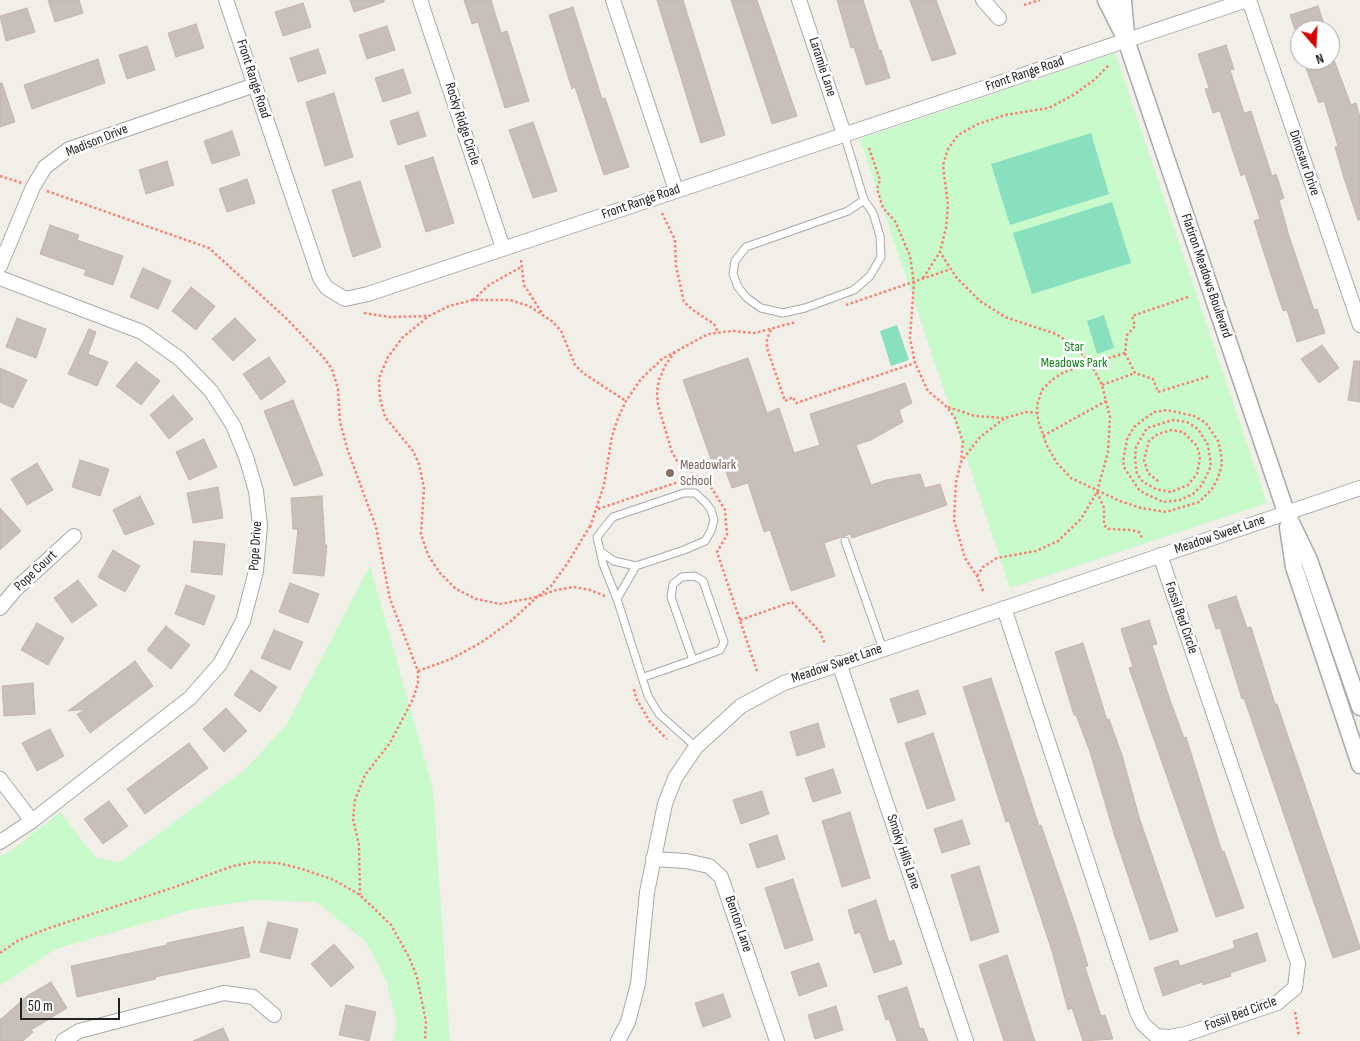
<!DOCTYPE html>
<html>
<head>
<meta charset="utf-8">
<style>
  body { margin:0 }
  #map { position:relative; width:1360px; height:1041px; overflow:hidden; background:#f2efe9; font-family:"Sofia Sans Condensed",sans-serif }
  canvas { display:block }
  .north { position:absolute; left:1290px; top:20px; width:50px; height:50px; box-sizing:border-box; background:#fff; border:1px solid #a7a7a7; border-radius:50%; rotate:161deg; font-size:14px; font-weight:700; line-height:20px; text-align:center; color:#222 }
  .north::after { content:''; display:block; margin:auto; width:18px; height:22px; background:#d40000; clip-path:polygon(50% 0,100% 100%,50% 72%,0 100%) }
  .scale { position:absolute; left:20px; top:998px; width:100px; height:22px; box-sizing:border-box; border:2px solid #222; border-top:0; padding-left:6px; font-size:15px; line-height:18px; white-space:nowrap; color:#222; -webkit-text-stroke:4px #fff; paint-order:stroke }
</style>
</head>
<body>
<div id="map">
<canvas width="1360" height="1041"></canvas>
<div class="north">N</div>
<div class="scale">50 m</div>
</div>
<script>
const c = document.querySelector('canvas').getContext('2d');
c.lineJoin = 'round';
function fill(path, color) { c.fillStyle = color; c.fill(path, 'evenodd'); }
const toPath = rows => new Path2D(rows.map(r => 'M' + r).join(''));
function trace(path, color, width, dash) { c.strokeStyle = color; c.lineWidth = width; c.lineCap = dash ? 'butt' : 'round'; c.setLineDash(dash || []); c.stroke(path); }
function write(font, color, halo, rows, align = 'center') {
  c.font = font + ' "Sofia Sans Condensed",sans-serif'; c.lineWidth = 5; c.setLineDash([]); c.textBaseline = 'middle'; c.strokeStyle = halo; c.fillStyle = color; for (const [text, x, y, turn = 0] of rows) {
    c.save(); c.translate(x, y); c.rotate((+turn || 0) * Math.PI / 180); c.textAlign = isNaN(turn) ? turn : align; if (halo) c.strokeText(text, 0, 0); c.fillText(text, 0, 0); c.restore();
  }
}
const park = toPath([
  [1115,53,1267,503,1010,588,860,139],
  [370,566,433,789,450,1041,393,1041,397,1025,386,980,366,942,317,902,254,900,194,909,56,949,0,986,0,856,11,851,60,812,96,858,120,862,246,769,287,724]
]);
const pitch = toPath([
  [1091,133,1109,194,1010,225,991,164],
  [1112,202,1131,263,1032,294,1013,233],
  [1104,315,1114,348,1097,354,1087,321],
  [897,325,909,360,891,366,880,331]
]);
const building = toPath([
  [48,0,79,0,83,13,55,22,48,0],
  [350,0,384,0,384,2,354,12,350,0],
  [464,0,491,0,501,33,507,31,529,101,505,108,478,22,472,24,464,0],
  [657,0,683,0,725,135,701,143,657,0],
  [731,0,757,0,797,116,772,124,731,0],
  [837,0,863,0,879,50,881,50,890,78,866,85,854,47,851,48,837,0],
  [910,0,936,0,956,54,932,61,910,0],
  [303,3,311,27,283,36,275,12,303,3],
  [1318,6,1326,30,1295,30,1290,15,1318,6],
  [573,7,602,99,605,98,629,167,604,175,575,87,572,89,549,15,573,7],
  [27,8,35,32,6,41,0,16,27,8],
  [196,24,204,48,176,57,168,33,196,24],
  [387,26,395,50,367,59,359,35,387,26],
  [1226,45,1234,69,1230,70,1244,113,1251,111,1272,176,1276,174,1284,198,1279,200,1289,236,1314,310,1317,309,1325,333,1297,342,1287,310,1283,311,1265,256,1254,221,1260,219,1245,174,1241,176,1220,111,1213,113,1205,89,1209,88,1198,54,1226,45],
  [147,46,155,70,127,79,119,55,147,46],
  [318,49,326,73,298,82,290,58,318,49],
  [98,59,105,83,32,109,24,85,98,59],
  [1303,60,1334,60,1351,105,1356,103,1360,117,1360,220,1358,220,1344,178,1335,147,1338,146,1324,101,1319,103,1303,60],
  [403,69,411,93,383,102,375,78,403,69],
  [0,83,2,83,15,122,0,127,0,83],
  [334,93,353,157,325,166,306,102,334,93],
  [418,112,426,136,398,145,390,121,418,112],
  [533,122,557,191,533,198,509,130,533,122],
  [232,131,240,155,212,164,204,141,232,131],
  [433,157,454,223,426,232,405,166,433,157],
  [167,161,174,185,146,194,139,170,167,161],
  [247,179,255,203,227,212,219,189,247,179],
  [360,181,381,247,353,257,332,190,360,181],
  [50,225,79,235,77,240,123,256,113,285,84,275,86,270,40,254,50,225],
  [143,268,171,281,158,309,130,297,143,268],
  [191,287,215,306,196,330,172,311,191,287],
  [17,318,46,329,36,358,6,347,17,318],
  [235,318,256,340,233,361,212,339,235,318],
  [89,329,96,332,88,354,108,362,97,386,68,374,89,329],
  [1322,345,1339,368,1319,383,1301,359,1322,345],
  [269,357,286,382,261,400,243,374,269,357],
  [748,358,767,413,779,408,794,453,820,445,810,414,905,383,912,403,899,410,903,422,871,440,856,445,871,485,886,480,920,474,925,488,940,484,947,505,852,538,850,534,824,543,835,576,791,591,770,530,764,532,748,483,732,488,722,461,713,465,683,380,748,358],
  [1354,361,1360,361,1360,402,1348,400,1354,361],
  [136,362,160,381,141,405,116,386,136,362],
  [0,368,27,380,13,408,0,402,0,368],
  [173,395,193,419,169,439,150,415,173,395],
  [293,400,323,475,294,486,264,411,293,400],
  [204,439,217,467,189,480,176,452,204,439],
  [80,460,109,469,100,496,72,487,80,460],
  [37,463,53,490,27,505,11,479,37,463],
  [218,487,223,518,193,523,187,493,218,487],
  [140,496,154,524,125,535,113,510,140,496],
  [322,496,325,545,327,545,324,576,293,573,298,529,293,529,291,498,322,496],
  [0,508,21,531,0,550,0,508],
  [194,541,225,544,222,575,191,572,194,541],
  [113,550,140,566,125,592,98,577,113,550],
  [78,580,97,605,72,623,54,598,78,580],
  [290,583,319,594,308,623,279,612,290,583],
  [186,585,215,596,204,625,175,614,186,585],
  [1236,596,1247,628,1251,627,1275,704,1277,704,1360,947,1360,949,1333,958,1244,698,1242,699,1220,628,1216,629,1208,605,1236,596],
  [1149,620,1157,644,1152,645,1170,700,1184,738,1186,737,1222,852,1224,851,1244,908,1216,917,1129,668,1133,667,1121,629,1149,620],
  [37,623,64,638,48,665,21,650,37,623],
  [166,626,190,645,171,669,147,650,166,626],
  [274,630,303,642,290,670,261,658,274,630],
  [1083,643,1107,720,1109,719,1122,755,1139,817,1178,931,1150,940,1115,837,1090,752,1076,715,1074,715,1055,652,1083,643],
  [135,661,153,686,90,733,77,714,87,709,68,711,135,661],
  [251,670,277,687,260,712,234,695,251,670],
  [991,678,1039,826,1041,825,1075,924,1088,966,1085,967,1101,1016,1105,1015,1113,1039,1083,1041,1072,1008,1068,1010,1052,951,1009,821,1006,822,963,687,991,678],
  [33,683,35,714,4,716,2,686,33,683],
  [918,690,926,714,898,723,890,699,918,690],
  [226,708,247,731,224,752,203,729,226,708],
  [818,723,825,747,797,756,790,732,818,723],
  [50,729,64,756,37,771,22,743,50,729],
  [933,733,955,800,927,809,905,743,933,733],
  [189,743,208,768,145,814,127,789,189,743],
  [833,769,841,793,813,802,805,778,833,769],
  [762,791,769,814,741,824,733,800,762,791],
  [109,801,128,826,103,844,84,819,109,801],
  [850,812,870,878,842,887,822,821,850,812],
  [962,820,970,844,942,853,934,829,962,820],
  [777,835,785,859,757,868,749,844,777,835],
  [979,866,999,932,971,941,951,875,979,866],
  [793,879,813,940,785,949,765,888,793,879],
  [876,900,889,942,894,940,902,964,874,973,860,932,855,934,848,910,876,900],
  [268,922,298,929,290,959,260,952,268,922],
  [243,927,250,957,155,977,156,979,77,997,71,966,167,945,167,943,243,927],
  [1257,933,1266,961,1230,973,1231,976,1203,985,1202,982,1163,996,1154,968,1178,960,1180,966,1235,948,1233,941,1257,933],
  [334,944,354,967,331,987,311,964,334,944],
  [1007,955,1035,1041,1004,1041,987,989,979,965,1007,955],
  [819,963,827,986,799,996,791,972,819,963],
  [51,982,67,1008,31,1030,33,1032,23,1041,0,1041,0,1020,27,996,51,982],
  [907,987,920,1029,923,1028,928,1041,897,1041,889,1019,886,1020,878,996,907,987],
  [723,994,731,1017,703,1027,695,1003,723,994],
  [346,1005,376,1012,369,1041,339,1035,346,1005],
  [836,1006,843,1030,815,1039,808,1015,836,1006],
  [223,1028,229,1041,193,1041,223,1028]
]);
const path = toPath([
  [1024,5,1040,0],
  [869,148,880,180,877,189,883,208,895,221,910,256,914,283,910,338,915,363,928,391,946,406,955,418,963,442,961,462],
  [0,176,22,183],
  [47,191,209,248,287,319,323,357,332,369,338,389,340,422,348,451,376,527,390,599,418,671,418,683,413,699,390,743,365,775,355,800,353,819,359,845,360,895],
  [662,213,675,240,676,266,684,302,693,310,714,324,718,332],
  [521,260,524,285,542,313],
  [923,278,940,252],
  [1188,297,1132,316,1135,326,1127,335,1125,353,1135,373,1153,379,1158,392,1210,376],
  [473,300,489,285,521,267],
  [846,305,951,269],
  [364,313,390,317,428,316],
  [771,330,767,339,767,348,785,401,793,397,796,403,915,363],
  [675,352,666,364,659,380,657,392,658,405,672,452,679,464,711,487,725,510,727,535,717,552,757,671],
  [1125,353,1064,372,1052,380,1042,390,1037,405,1038,420,1047,446,1057,463,1071,478,1120,501,1141,508,1166,512,1199,502,1212,489,1218,478,1222,464,1221,453,1218,441,1206,423,1194,416,1167,410,1154,412,1134,427,1127,439,1123,462,1125,469,1140,491,1163,502,1180,500,1193,494,1202,485,1211,466,1208,445,1198,429,1187,422,1173,420,1147,428,1136,447,1135,459,1137,474,1143,482,1156,489,1171,492,1188,485,1197,474,1200,457,1197,446,1183,432,1172,430,1158,434,1149,441,1144,460,1148,473,1159,482],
  [1102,385,1135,373],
  [948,407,975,416,1003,418],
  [1043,436,1106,401],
  [1097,492,1104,508,1104,525,1108,529,1131,530,1139,532,1142,538],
  [598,509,696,476],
  [590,526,567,564,551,586,537,597,500,604,476,599,456,589,440,573,428,555,421,534,424,488,419,464,413,451,385,417,380,398,379,378,388,357,402,338,429,316,449,306,473,300,510,300,529,306,553,322,561,331,575,365,583,373,626,401],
  [590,527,604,485,612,436,618,418,626,401,641,379,662,359,708,334,732,331,755,333,796,322],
  [977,576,983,567,997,558,1036,551,1058,541,1081,519,1097,492,1108,452,1110,417,1102,385,1091,364,1075,346,1056,334,1005,317,980,301,956,277,940,252,946,228,948,205,943,165,948,149,958,135,978,124,1005,115,1049,108,1075,94,1094,80,1109,65],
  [983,591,977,576,965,558,954,520,956,482,961,462,980,437,1005,418,1026,412,1038,413],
  [740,620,792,602,820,632,825,644],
  [418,671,451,659,482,642,511,621,537,597,556,590,574,587,590,590,605,596],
  [634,689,636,698,650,722,667,739],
  [0,953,19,940,49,928,175,887,233,866,254,862,278,863,302,869,334,880,360,895,391,925,409,957,417,977,426,1022,425,1041],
  [1295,1012,1299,1036]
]);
const service = toPath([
  [844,134,864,200,873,213,880,236,881,257,870,276,854,290,805,308,783,313,761,308,747,298,738,287,733,274,735,261,746,247,848,211,864,200],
  [845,541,883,649],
  [601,552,614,561,636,566,684,550,705,541,711,531,714,520,711,510,706,503,695,493,684,493,613,517,597,537,603,564,617,599,648,696,659,714,696,747],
  [617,599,636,566],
  [644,677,693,660,720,650,724,642,703,581,695,576,682,577,673,584,671,597,693,660]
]);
const minor = toPath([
  [226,0,320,278,327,288,345,299,368,294,1247,0],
  [420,0,503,248],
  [613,0,676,190],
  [799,0,844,134],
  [983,0,999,18],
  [1249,0,1360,325],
  [0,266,33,187,45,167,69,149,255,85],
  [0,278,142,332,180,359,211,391,233,425,246,457,256,491,260,525,256,571,243,621,220,664,190,698,32,821,0,842],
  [0,608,16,589,74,536],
  [1004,608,1137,1012,1143,1024,1156,1036,1170,1037,1186,1034,1277,1003,1295,988,1298,963,1160,555],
  [839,663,966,1041],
  [0,779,32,821],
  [653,859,686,861,709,866,721,877,777,1041],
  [63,1041,79,1031,224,993,253,997,274,1015],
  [618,1041,628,1022,638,984,647,892,665,804,675,778,696,747,741,706,784,683,1360,488]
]);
const tertiary = toPath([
  [1106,0,1126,40,1286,512,1309,560,1360,707],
  [1123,0,1126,35],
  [1288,527,1294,567,1360,765]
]);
const markers = [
  [670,473,5,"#8d6e63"]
];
const streetNames = [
  ["Laramie Lane",822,67,72],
  ["Front Range Road",1025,74,-19],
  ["Front Range Road",253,79,72],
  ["Rocky Ridge Circle",462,124,72],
  ["Madison Drive",97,141,-22],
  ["Dinosaur Drive",1304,163,71],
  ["Front Range Road",641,202,-19],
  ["Flatiron Meadows Boulevard",1206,276,71],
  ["Meadow Sweet Lane",1220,535,-19],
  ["Pope Drive",256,546,-86],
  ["Pope Court",36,571,-43],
  ["Fossil Bed Circle",1181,618,71],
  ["Meadow Sweet Lane",837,664,-19],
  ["Smoky Hills Lane",903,852,71],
  ["Benton Lane",738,924,71],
  ["Fossil Bed Circle",1241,1014,-20]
];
const parkNames = [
  ["Star",1074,347],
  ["Meadows Park",1074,363]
];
const educationNames = [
  ["Meadowlark",680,465],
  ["School",680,481]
];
fill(park, '#c8facc');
fill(pitch, '#88e0be');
fill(building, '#c7bfb8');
trace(building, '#c4b6ab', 1);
trace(service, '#a9a9a9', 9);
trace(minor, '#a9a9a9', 16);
trace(tertiary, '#a9a9a9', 19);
trace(path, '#fa8072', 2.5, [2.5, 2.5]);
trace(service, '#fff', 7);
trace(minor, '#fff', 14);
trace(tertiary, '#fff', 16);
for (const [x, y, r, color] of markers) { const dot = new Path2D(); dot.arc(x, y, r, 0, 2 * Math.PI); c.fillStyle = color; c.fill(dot); trace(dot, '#fff', 2); }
write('14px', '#222', '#fff', streetNames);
write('14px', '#0c8416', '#fff', parkNames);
write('14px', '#785e54', '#fff', educationNames, 'left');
</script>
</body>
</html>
